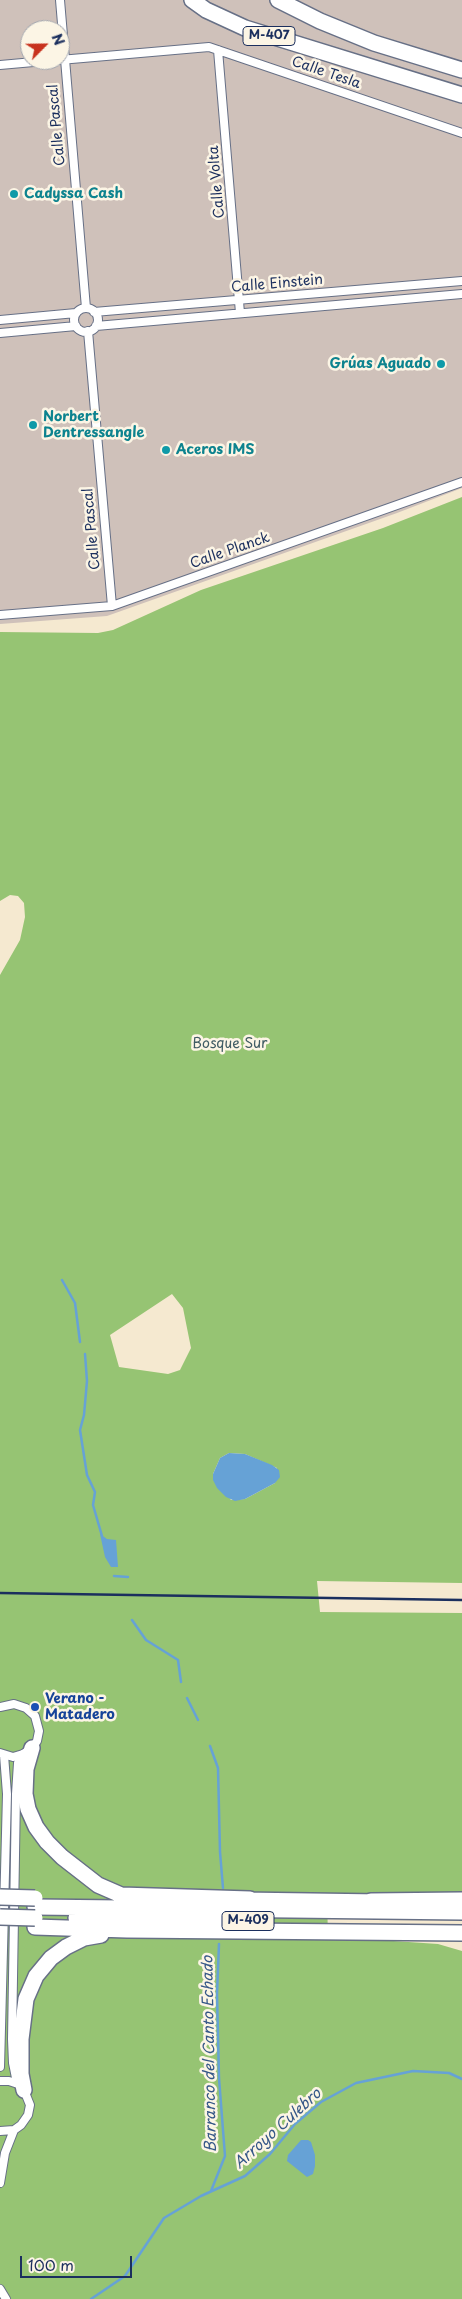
<!DOCTYPE html>
<html>
<head>
<meta charset="utf-8">
<style>
  body { margin:0 }
  #map { position:relative; width:462px; height:2299px; overflow:hidden; background:#f5e9d0; font-family:"Playpen Sans",sans-serif }
  canvas { display:block }
  .north { position:absolute; left:20px; top:20px; width:50px; height:50px; box-sizing:border-box; background:#fcf5e5; border:1px solid #a2a6af; border-radius:50%; rotate:67deg; font-size:14px; font-weight:700; line-height:20px; text-align:center; color:#1b2f5e }
  .north::after { content:''; display:block; margin:auto; width:18px; height:22px; background:#c8321e; clip-path:polygon(50% 0,100% 100%,50% 72%,0 100%) }
  .scale { position:absolute; left:20px; top:2256px; width:112px; height:22px; box-sizing:border-box; border:2px solid #1b2f5e; border-top:0; padding-left:6px; font-size:15px; line-height:18px; white-space:nowrap; color:#1b2f5e; -webkit-text-stroke:4px #fcf5e5; paint-order:stroke }
</style>
</head>
<body>
<div id="map">
<canvas width="462" height="2299"></canvas>
<div class="north">N</div>
<div class="scale">100 m</div>
</div>
<script>
const c = document.querySelector('canvas').getContext('2d');
c.lineJoin = 'round';
function fill(path, color) { c.fillStyle = color; c.fill(path, 'evenodd'); }
const toPath = rows => new Path2D(rows.map(r => 'M' + r).join(''));
function trace(path, color, width, dash) { c.strokeStyle = color; c.lineWidth = width; c.lineCap = dash ? 'butt' : 'round'; c.setLineDash(dash || []); c.stroke(path); }
function write(font, color, halo, rows, align = 'center') {
  c.font = font + ' "Playpen Sans",sans-serif'; c.lineWidth = 5; c.setLineDash([]); c.textBaseline = 'middle'; c.strokeStyle = halo; c.fillStyle = color; for (const [text, x, y, turn = 0] of rows) {
    c.save(); c.translate(x, y); c.rotate((+turn || 0) * Math.PI / 180); c.textAlign = isNaN(turn) ? turn : align; if (halo) c.strokeText(text, 0, 0); c.fillText(text, 0, 0); c.restore();
  }
}
const industrial = toPath([
  [0,0,462,0,462,488,397,513,107,616,0,624],
  [30,30,60,30,60,60,30,60]
]);
const green = toPath([
  [462,497,462,1583,317,1581,320,1612,462,1613,462,1896,327,1894,328,1940,379,1940,438,1944,462,1951,462,2299,0,2299,0,975,20,940,25,917,24,903,18,896,10,895,0,901,0,632,98,633,113,630,201,590,383,528],
  [172,1294,183,1308,191,1348,180,1370,168,1374,119,1367,110,1335],
  [229,1453,245,1454,277,1468,275,1483,245,1499,231,1500,213,1474,220,1458]
]);
const water = toPath([
  [229,1453,245,1454,272,1465,279,1470,280,1477,275,1483,245,1499,235,1501,226,1497,217,1488,213,1480,213,1474,220,1458],
  [100,1534,107,1539,116,1540,118,1567,111,1567,105,1557],
  [301,2140,308,2140,311,2142,315,2155,315,2166,313,2174,307,2177,287,2161,288,2155]
]);
const stream = toPath([
  [62,1280,75,1303,80,1342],
  [85,1354,87,1381,84,1415,80,1430,87,1475,95,1492,93,1505,102,1536],
  [114,1576,128,1577],
  [132,1620,146,1640,178,1660,181,1682],
  [187,1698,198,1720],
  [210,1746,218,1768,220,1852,223,1888],
  [211,2191,225,2156,219,2078,217,1994,219,1944],
  [91,2299,125,2276,164,2218,201,2196,245,2176,270,2154,295,2124,321,2102,356,2083,413,2071,449,2073,462,2079]
]);
const street = toPath([
  [60,0,86,308],
  [218,50,240,313],
  [60,60,209,47,462,133],
  [0,65,56,60],
  '74 320a12 12 0 1 1 24 0a12 12 0 1 1-24 0Z',
  [94,312,462,281],
  [0,320,76,313],
  [96,326,462,294],
  [88,331,112,606],
  [0,333,76,326],
  [0,615,112,606,462,482],
  [0,1707,14,1704,26,1708,35,1716,39,1731,37,1741,32,1748,23,1754,13,1757,0,1753],
  [0,2067,7,1794,4,1755],
  [16,2078,13,2063,12,2039,16,1794,18,1763,23,1754],
  [0,2081,9,2081,18,2084,24,2090,30,2105,28,2115,21,2125,14,2130,0,2131],
  [0,2183,5,2153,14,2130],
  [0,2289,6,2299]
]);
const highway = toPath([
  [192,0,206,10,245,28,462,95],
  [278,0,320,21,374,43,462,70],
  [32,1748,26,1769,25,1794,28,1809,36,1827,47,1842,62,1857,98,1885,121,1895,250,1899],
  [241,1900,381,1902],
  [371,1901,462,1900],
  [35,1907,462,1912],
  [76,1918,251,1922],
  [35,1927,127,1930,462,1933],
  [24,2090,21,2074,21,2039,26,1999,36,1976,51,1958,66,1947,84,1938,101,1935]
]);
const rail = toPath([
  [0,1593,462,1600]
]);
const highwayBridge = toPath([
  [0,1897,35,1898],
  [0,1917,35,1918]
]);
const markers = [
  [14,194,5,"#0f9aa8"],
  [441,364,5,"#0f9aa8"],
  [33,425,5,"#0f9aa8"],
  [166,450,5,"#0f9aa8"],
  [35,1707,5,"#1a4fb4"]
];
const shields = [
  [269,36,52],
  [248,1921,52]
];
const shieldNames = [
  ["M-407",269,36],
  ["M-409",248,1921]
];
const streetNames = [
  ["Calle Tesla",326,73,19],
  ["Calle Pascal",57,125,-95],
  ["Calle Volta",217,182,-95],
  ["Calle Einstein",277,284,-5],
  ["Calle Pascal",92,529,-95],
  ["Calle Planck",230,551,-19]
];
const cultureNames = [
  ["Cadyssa Cash",24,194],
  ["Grúas Aguado",431,364,"right"],
  ["Norbert",43,417],
  ["Dentressangle",43,433],
  ["Aceros IMS",176,450]
];
const parkNames = [
  ["Bosque Sur",230,1044]
];
const transitNames = [
  ["Verano -",45,1699],
  ["Matadero",45,1715]
];
const waterNames = [
  ["Barranco del Canto Echado",210,2054,-91],
  ["Arroyo Culebro",278,2129,-42]
];
fill(industrial, '#cfc1ba');
fill(green, '#96c473');
fill(water, '#66a2d6');
trace(stream, '#66a2d6', 2.5);
trace(street, '#677086', 10);
trace(highway, '#677086', 18);
trace(street, '#fff', 8);
trace(highway, '#fff', 15);
trace(rail, '#1b2f5e', 2.5);
trace(highwayBridge, '#677086', 18, []);
trace(highwayBridge, '#fff', 15);
for (const [x, y, r, color] of markers) { const dot = new Path2D(); dot.arc(x, y, r, 0, 2 * Math.PI); c.fillStyle = color; c.fill(dot); trace(dot, '#fcf5e5', 2); }
for (const [x, y, w] of shields) { const box = new Path2D(); box.roundRect(x - w / 2, y - 9.5, w, 19, 4); c.fillStyle = '#fcf5e5'; c.fill(box); trace(box, '#1b2f5e', 1); }
write('bold 12px', '#1b2f5e', null, shieldNames);
write('14px', '#1b2f5e', '#fcf5e5', streetNames);
write('bold 14px', '#0d838f', '#fcf5e5', cultureNames, 'left');
write('14px', '#405c64', '#fcf5e5', parkNames);
write('bold 14px', '#164399', '#fcf5e5', transitNames, 'left');
write('italic 15px', '#355788', '#fcf5e5', waterNames);
</script>
</body>
</html>
